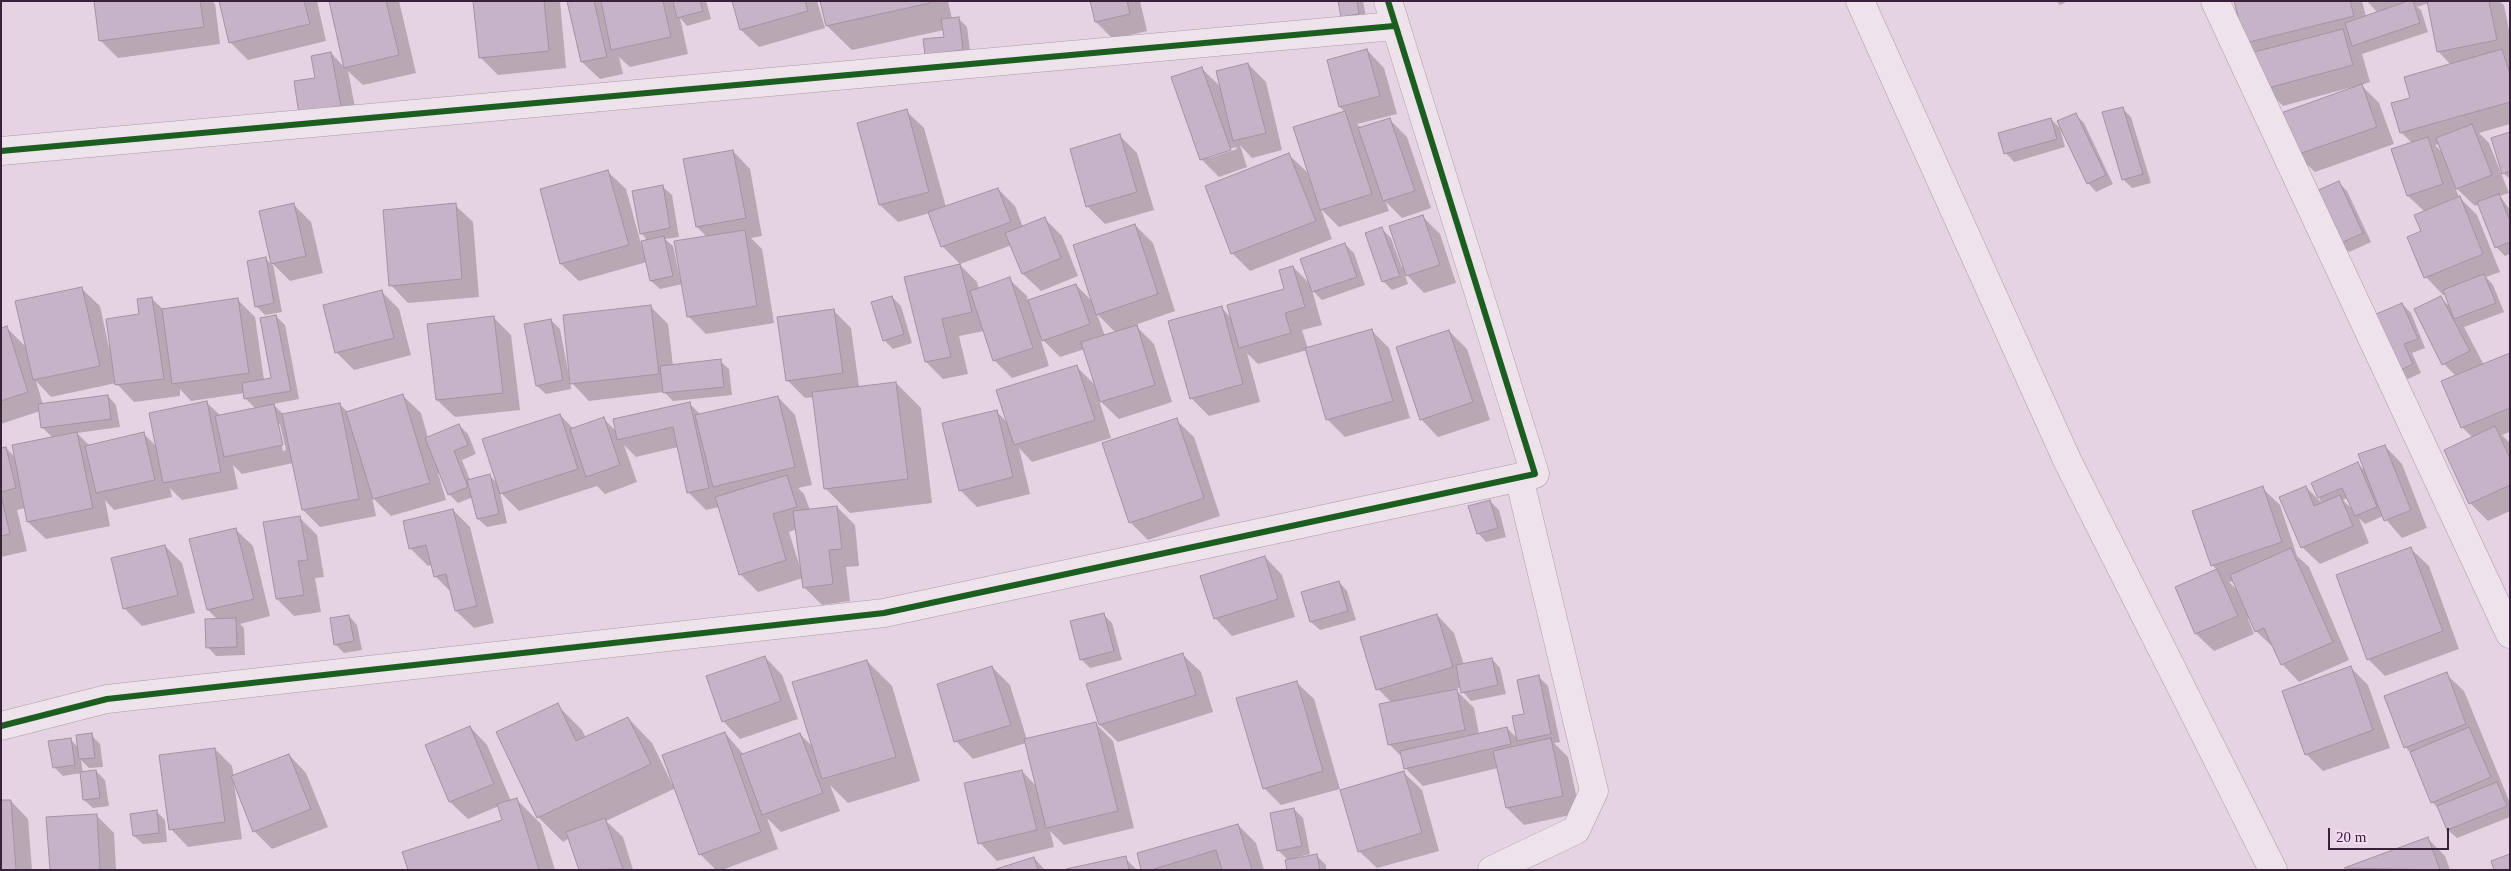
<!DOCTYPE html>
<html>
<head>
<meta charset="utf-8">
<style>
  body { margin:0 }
  #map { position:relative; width:2511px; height:871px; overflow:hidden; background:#e5d2e2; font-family:"Times New Roman",serif }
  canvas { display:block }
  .frame { position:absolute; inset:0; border:2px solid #38223a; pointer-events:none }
  .scale { position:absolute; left:2328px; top:828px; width:121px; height:22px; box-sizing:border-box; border:2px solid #38223a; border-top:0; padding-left:6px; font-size:15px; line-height:18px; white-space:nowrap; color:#38223a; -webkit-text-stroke:4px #f4d9f0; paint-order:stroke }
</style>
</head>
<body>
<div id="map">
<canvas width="2511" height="871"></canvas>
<div class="frame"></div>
<div class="scale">20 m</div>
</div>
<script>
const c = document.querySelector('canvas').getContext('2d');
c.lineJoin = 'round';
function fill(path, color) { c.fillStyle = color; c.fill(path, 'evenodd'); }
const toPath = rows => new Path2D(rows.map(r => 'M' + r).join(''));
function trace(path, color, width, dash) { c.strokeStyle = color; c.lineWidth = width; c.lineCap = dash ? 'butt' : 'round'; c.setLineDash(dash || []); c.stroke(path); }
const shadow = toPath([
  [95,1,212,1,215,4,220,44,118,58,100,40],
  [221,1,317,1,326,41,248,60,231,43],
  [330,1,399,1,416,73,363,85,348,71,358,123,301,113,331,53,345,68],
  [475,1,560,1,566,68,498,75,480,57],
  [568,1,706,1,711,19,687,26,680,18,688,54,630,67,619,57,623,74,600,79,582,62],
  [733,1,817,1,825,28,759,47,741,30],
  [821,1,948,1,952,19,958,18,967,27,971,58,935,63,945,38,944,30,852,50,827,26],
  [1091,1,1140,1,1147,31,1113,39,1096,22],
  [1339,1,1363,1,1367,22,1351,25,1342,16],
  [2056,1,2068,1,2060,5],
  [2236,1,2362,1,2366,17,2378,13,2367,1,2499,1,2504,5,2510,36,2510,124,2479,133,2489,143,2509,193,2500,196,2510,210,2510,254,2505,256,2496,247,2479,204,2475,206,2455,187,2459,197,2477,215,2500,272,2486,277,2493,285,2504,312,2464,327,2484,365,2510,354,2510,432,2502,435,2510,443,2510,511,2488,521,2470,503,2473,438,2462,427,2456,376,2444,364,2440,297,2451,308,2446,294,2443,295,2426,277,2409,237,2423,232,2425,212,2408,196,2412,143,2401,132,2411,99,2451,65,2438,51,2429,3,2417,7,2421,10,2428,32,2362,54,2370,82,2361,85,2379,103,2394,144,2315,172,2297,155,2352,87,2283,106,2265,88,2256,52,2247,43],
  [2440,144,2444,154,2435,145],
  [1367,50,1384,68,1397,114,1357,124,1362,129,1389,119,1407,137,1431,208,1402,218,1386,202,1389,211,1339,227,1321,209,1332,239,1250,271,1232,253,1289,155,1307,172,1309,178,1311,178,1295,127,1345,112,1340,107],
  [1248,64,1266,82,1282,150,1252,158,1240,145,1247,167,1219,177,1201,159,1201,68,1222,88],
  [1236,147,1237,149,1209,158,1209,155],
  [2122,108,2131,117,2151,183,2132,188,2123,179],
  [906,111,924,128,946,207,998,189,1015,206,1023,227,1045,219,1062,236,1078,276,1041,291,1023,274,1012,245,960,264,942,246,930,213,898,222,880,205,858,124],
  [2075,114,2084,123,2113,184,2096,192,2088,183],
  [2051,119,2060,128,2065,147,2014,162,2006,153],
  [2510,134,2510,179,2503,173],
  [1120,136,1137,153,1154,210,1105,224,1087,206],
  [733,151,750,169,762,236,751,238,762,249,774,323,706,334,688,316,683,284,660,289,651,281,647,262,579,281,561,264,608,172,626,189,643,251,648,241,641,233,663,187,672,195,679,237,665,239,673,246,680,279,682,279,707,237,697,227],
  [2338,182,2347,191,2371,242,2349,252,2340,243],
  [294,205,311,222,323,273,290,281,273,264,282,312,265,315,256,306,265,258,273,266,261,212],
  [455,205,473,222,479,297,408,303,391,285],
  [1422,216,1440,234,1456,283,1424,293,1404,272,1408,284,1392,290,1383,281,1382,229,1391,238,1402,268],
  [1135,225,1153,243,1175,311,1135,325,1154,344,1172,402,1119,419,1099,400,1111,438,1032,462,1019,448,1030,494,977,507,960,490,996,411,1008,423,1077,367,1096,386,1085,349,1060,357,1040,337,1049,366,1012,378,994,360,984,331,959,336,968,374,943,379,926,362,960,265,977,282,979,289,1009,279,1027,296,1028,301,1076,285,1094,303],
  [1097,314,1116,333,1105,336],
  [1345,244,1354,253,1365,285,1322,300,1312,290,1322,325,1302,330,1308,349,1372,331,1389,348,1410,418,1345,437,1327,419,1307,350,1258,364,1247,353,1260,402,1209,416,1191,398,1221,307,1232,319,1285,290,1293,267,1311,285],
  [82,289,100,306,109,348,140,315,152,299,164,310,238,300,255,317,264,380,273,379,276,316,285,325,299,399,273,404,284,415,339,404,348,412,403,396,421,413,428,438,459,425,468,434,476,454,462,460,470,480,490,476,499,485,560,415,574,429,604,419,617,432,690,404,701,415,778,397,795,415,812,485,798,488,804,494,810,510,837,507,855,525,859,566,846,567,850,601,822,605,804,587,803,578,758,592,740,574,719,507,706,510,688,492,678,447,636,457,624,445,637,482,605,494,597,486,519,511,500,492,507,523,487,527,478,519,473,497,458,503,449,494,440,473,438,473,446,500,391,516,372,497,376,516,320,527,303,510,293,463,242,474,233,465,238,489,182,500,170,488,172,497,114,510,105,500,110,526,46,539,28,522,25,508,17,510,27,551,1,557,1,449,6,448,15,457,53,438,43,428,40,411,1,424,1,329,7,328,27,348],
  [36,381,51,397,116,383,134,402,180,396,180,389,191,401,245,393,245,398,256,409,221,416,206,402,157,447,143,433,90,446,77,433,120,427,116,405,108,396,43,405],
  [277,424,280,424,286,450,283,451],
  [797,529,802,567,800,567,789,532],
  [381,291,399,309,411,355,354,370,337,353],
  [892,297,901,306,912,343,893,349,884,340],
  [2402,304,2411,313,2425,348,2412,353,2421,373,2408,379,2399,370],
  [651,307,668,324,673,366,720,361,729,369,732,395,673,401,664,392,589,401,570,381,571,389,546,394,537,386,551,320,560,329,569,376],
  [833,310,851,328,859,387,896,383,921,408,932,503,850,513,825,488,814,397,805,398,788,381],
  [494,318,511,335,520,410,455,417,437,400],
  [1449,331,1467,349,1490,420,1438,437,1421,419],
  [1176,420,1194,437,1220,516,1148,540,1130,522],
  [2385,446,2402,464,2427,528,2402,538,2383,516,2365,524,2359,518,2369,543,2320,564,2302,547,2306,487,2321,502,2313,483,2358,464,2366,472],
  [2348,498,2354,511,2343,500],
  [2262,488,2280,505,2297,556,2309,567,2349,660,2299,682,2282,664,2274,648,2256,631,2250,618,2248,619,2254,634,2214,651,2196,634,2217,570,2212,565],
  [2234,581,2239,592,2229,582],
  [1490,501,1499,510,1506,537,1486,542,1478,533],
  [453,510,470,527,494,623,474,628,456,611,452,593,435,576,432,565,428,566,411,549,404,522],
  [299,517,317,535,324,577,315,578,321,612,294,616,277,599,264,523],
  [235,529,253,546,270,616,240,624,244,628,245,655,216,656,208,647,218,620,208,610],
  [165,546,182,563,195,613,142,626,124,608],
  [2411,549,2429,566,2459,649,2385,676,2368,659],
  [1265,557,1282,575,1295,617,1232,636,1215,618],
  [1339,582,1347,591,1356,620,1320,630,1311,622],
  [1103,614,1112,623,1122,660,1090,668,1081,659],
  [1437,615,1454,633,1464,665,1492,659,1500,668,1506,694,1471,701,1463,692,1461,687,1455,689,1474,708,1479,734,1507,728,1518,739,1539,677,1548,686,1560,742,1554,743,1568,757,1580,813,1524,825,1507,808,1498,768,1423,786,1405,768,1403,758,1389,744,1392,703,1378,689],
  [349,616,357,625,362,650,344,653,335,644],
  [1183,655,1201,672,1213,712,1118,742,1100,725,1087,685],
  [765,657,782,675,798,719,740,739,723,721],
  [867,661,892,686,920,781,848,803,830,785,840,811,781,832,767,818,778,849,722,870,716,870,700,854,676,788,606,821,623,837,633,870,580,870,569,838,563,842,538,817,557,705,582,730,586,738,628,718,652,743,672,784,725,733,744,755,800,734,814,748],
  [992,667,1010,685,1027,740,1096,724,1113,741,1134,828,1064,845,1050,831,1054,847,997,861,980,843,1022,771,1036,786,1026,743,973,759,956,741],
  [2351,668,2368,685,2390,748,2323,771,2306,754],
  [2446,674,2464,691,2510,803,2510,817,2457,838,2448,830,2440,810,2432,802,2412,754,2405,747],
  [1296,682,1314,699,1340,789,1281,805,1264,788],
  [470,727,487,745,511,801,516,799,541,824,555,870,409,870,503,821,499,806,468,819,450,802,426,745],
  [91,735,100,744,103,767,89,768,81,760,83,773,96,771,105,780,109,806,93,808,84,800,81,773,63,776,54,767,70,739,79,748],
  [215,749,232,766,234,777,289,755,306,773,328,827,272,849,254,831,234,783,242,839,188,847,171,829],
  [1404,773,1422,790,1439,851,1377,868,1359,851],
  [11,801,28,819,32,870,1,870],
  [1294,809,1303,818,1310,854,1298,857,1299,859,1317,856,1326,865,1326,870,1288,870,1289,861,1278,850],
  [156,811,165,820,167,842,143,844,134,836],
  [97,816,114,833,116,870,51,870],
  [1238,825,1256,843,1264,870,1143,870],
  [2428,839,2445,856,2450,870,2346,869],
  [1034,858,1045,870,997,870],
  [1125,858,1137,870,1069,870]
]);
const building = toPath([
  [94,1,200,1,204,27,99,41,94,1],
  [219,1,304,1,310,24,229,43,219,1],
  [329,1,386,1,399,55,344,68,329,1],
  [473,1,544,1,549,51,479,58,473,1],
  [567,1,594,1,607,57,581,62,567,1],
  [601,1,663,1,671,37,611,50,601,1],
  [673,1,700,1,703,11,677,18,673,1],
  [732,1,805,1,808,11,740,30,732,1],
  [820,1,929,1,930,3,826,26,820,1],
  [1090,1,1127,1,1130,14,1095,22,1090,1],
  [1338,1,1357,1,1359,14,1341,17,1338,1],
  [2234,1,2350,1,2354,16,2245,43,2234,1],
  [2408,1,2413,1,2420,23,2352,46,2345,23,2408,1],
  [2427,1,2489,1,2497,40,2437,52,2427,1],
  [959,17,963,50,925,55,923,39,944,37,941,19,959,17],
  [2343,29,2353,65,2264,89,2254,52,2343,29],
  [1367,49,1380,96,1339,107,1327,60,1367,49],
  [2502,49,2510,74,2510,102,2400,133,2391,103,2410,98,2404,77,2502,49],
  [331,52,341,106,299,114,294,81,315,78,311,56,331,52],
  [1248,63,1266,133,1233,141,1216,71,1248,63],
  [1202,67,1231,150,1200,160,1171,77,1202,67],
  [2362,84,2377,127,2296,155,2281,113,2362,84],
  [2123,107,2143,174,2122,180,2102,112,2123,107],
  [907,109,929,192,879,205,857,123,907,109],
  [1345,111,1372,194,1320,210,1293,127,1345,111],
  [2076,113,2106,175,2087,184,2057,121,2076,113],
  [1390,118,1415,191,1383,201,1358,128,1390,118],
  [2051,118,2057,139,2004,154,1998,133,2051,118],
  [2472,124,2492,175,2456,189,2436,138,2472,124],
  [2510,132,2510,171,2502,174,2491,138,2510,132],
  [1120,134,1137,192,1086,207,1070,149,1120,134],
  [2428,137,2443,184,2407,196,2391,149,2428,137],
  [733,150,746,218,696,227,683,159,733,150],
  [1289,153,1316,221,1231,254,1205,186,1289,153],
  [608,170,629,245,560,264,540,189,608,170],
  [2339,181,2363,233,2339,244,2314,192,2339,181],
  [663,185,670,228,640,234,632,191,663,185],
  [998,188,1011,222,941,247,928,212,998,188],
  [2499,194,2510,221,2510,242,2495,248,2477,202,2499,194],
  [2460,196,2483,254,2424,278,2407,237,2421,231,2414,215,2460,196],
  [294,203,306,256,271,264,259,211,294,203],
  [456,203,462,279,389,286,383,210,456,203],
  [1423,215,1440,265,1406,276,1389,226,1423,215],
  [1045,217,1061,258,1022,274,1005,233,1045,217],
  [1135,224,1158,294,1096,315,1073,245,1135,224],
  [1382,227,1400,276,1382,282,1365,233,1382,227],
  [745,230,757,306,687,317,674,241,745,230],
  [664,236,673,276,650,281,641,241,664,236],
  [1345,243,1357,277,1312,292,1300,259,1345,243],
  [266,257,274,303,255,307,247,261,266,257],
  [960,264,972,312,942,319,951,357,925,362,904,277,960,264],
  [1293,266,1305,307,1285,313,1291,333,1239,348,1227,305,1284,289,1279,270,1293,266],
  [2484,274,2496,303,2454,319,2443,290,2484,274],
  [1010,277,1033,348,993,361,970,291,1010,277],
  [1076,284,1090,324,1042,341,1028,300,1076,284],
  [82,287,100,366,33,380,15,301,82,287],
  [382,290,394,338,335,353,323,305,382,290],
  [892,296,904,334,883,341,871,302,892,296],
  [2441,296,2470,351,2442,365,2414,309,2441,296],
  [152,297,164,379,115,385,106,319,139,314,137,299,152,297],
  [238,298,249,373,172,384,162,309,238,298],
  [2402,303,2418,339,2404,344,2413,364,2398,371,2374,315,2402,303],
  [651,305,659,374,570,384,563,315,651,305],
  [1222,306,1243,384,1190,399,1168,321,1222,306],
  [834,309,843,373,786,381,777,317,834,309],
  [276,315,291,391,244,399,242,383,271,378,260,318,276,315],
  [494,316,503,393,436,400,427,324,494,316],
  [551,319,563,380,536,386,524,324,551,319],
  [1137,325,1155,385,1100,402,1081,342,1137,325],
  [7,326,28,392,1,401,1,328,7,326],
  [1372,329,1393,401,1326,420,1305,348,1372,329],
  [1449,330,1473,402,1420,420,1396,347,1449,330],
  [2510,353,2510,408,2461,428,2441,381,2510,353],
  [721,359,724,387,663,393,660,366,721,359],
  [1077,365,1095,420,1014,445,996,390,1077,365],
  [896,382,908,479,824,489,812,392,896,382],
  [403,394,430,483,373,499,346,412,403,394],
  [108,395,111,419,41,428,38,404,108,395],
  [778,396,795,467,713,487,695,415,778,396],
  [207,401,221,472,163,483,149,413,207,401],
  [690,402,709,488,687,493,673,427,617,440,613,419,690,402],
  [340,403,359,499,302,510,282,414,340,403],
  [274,404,283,445,224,457,215,416,274,404],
  [997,410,1013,477,959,491,942,423,997,410],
  [560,414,578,469,500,494,482,439,560,414],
  [604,417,620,465,586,477,570,429,604,417],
  [1177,418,1204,498,1129,523,1102,443,1177,418],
  [459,424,468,445,454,451,468,487,448,495,425,438,459,424],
  [2495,426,2510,458,2510,485,2469,504,2444,450,2495,426],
  [77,432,93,508,27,522,12,445,77,432],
  [144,432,155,480,96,493,85,446,144,432],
  [2385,445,2411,510,2384,521,2358,454,2385,445],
  [6,447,16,488,1,492,1,448,6,447],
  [2358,462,2377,507,2355,516,2342,488,2318,498,2311,483,2358,462],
  [490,474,499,514,477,519,467,480,490,474],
  [787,475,797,507,773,514,786,560,739,575,715,497,787,475],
  [2263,486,2282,542,2211,566,2192,511,2263,486],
  [2306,486,2314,506,2340,495,2353,526,2301,548,2279,497,2306,486],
  [1,495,10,534,1,536,1,495],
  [1490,500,1498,528,1477,534,1468,506,1490,500],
  [837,506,842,549,829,550,833,584,803,588,793,511,837,506],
  [453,509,477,606,455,611,446,574,434,577,426,545,409,549,403,521,453,509],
  [300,516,308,560,298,561,304,595,276,599,263,522,300,516],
  [236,528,254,599,207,610,189,539,236,528],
  [165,545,178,595,123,609,111,558,165,545],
  [2411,547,2443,631,2367,660,2336,575,2411,547],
  [2291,548,2333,642,2281,665,2264,628,2255,632,2230,575,2291,548],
  [1265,556,1278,599,1214,619,1200,576,1265,556],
  [2217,569,2238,616,2195,634,2175,587,2217,569],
  [1339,581,1348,611,1310,622,1301,592,1339,581],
  [1104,613,1114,651,1080,660,1070,621,1104,613],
  [1437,614,1453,667,1376,690,1360,637,1437,614],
  [349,615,354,641,334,645,330,618,349,615],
  [236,618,237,647,206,648,205,619,236,618],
  [1183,653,1196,695,1099,725,1086,684,1183,653],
  [765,656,781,701,722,722,706,676,765,656],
  [1492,658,1498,685,1461,693,1456,665,1492,658],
  [867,660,896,757,822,779,792,682,867,660],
  [992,666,1011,725,954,742,937,684,992,666],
  [2351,666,2373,730,2305,755,2282,691,2351,666],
  [2447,672,2466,724,2404,748,2384,696,2447,672],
  [1539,675,1551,734,1517,741,1512,716,1524,714,1517,680,1539,675],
  [1297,681,1323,771,1263,789,1236,698,1297,681],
  [1457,689,1465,730,1388,745,1379,704,1457,689],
  [558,703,576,741,628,717,651,764,537,818,496,732,558,703],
  [1096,722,1118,811,1046,828,1024,739,1096,722],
  [470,726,494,784,449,802,425,745,470,726],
  [1507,727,1511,744,1404,769,1400,751,1507,727],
  [2469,727,2491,777,2431,803,2410,752,2469,727],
  [725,732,761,832,699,855,662,755,725,732],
  [92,733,95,758,79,759,76,735,92,733],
  [800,733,823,793,762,815,740,755,800,733],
  [71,738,75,765,53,768,48,741,71,738],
  [1551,738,1563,796,1506,808,1493,751,1551,738],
  [215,748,225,822,169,830,159,755,215,748],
  [289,754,311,809,253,832,231,776,289,754],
  [96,770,100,798,83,800,80,772,96,770],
  [1022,770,1037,830,978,844,964,783,1022,770],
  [1404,771,1422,833,1358,852,1340,790,1404,771],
  [2497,782,2507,806,2447,830,2437,806,2497,782],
  [517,798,539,870,408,870,402,852,502,820,497,804,517,798],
  [1,800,11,800,16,870,1,870,1,800],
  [1294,808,1302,846,1277,851,1270,813,1294,808],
  [157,810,159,833,133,836,130,814,157,810],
  [97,814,100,870,50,870,46,817,97,814],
  [605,818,623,869,579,870,566,832,605,818],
  [1238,824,1252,870,1222,870,1216,850,1151,870,1141,870,1137,853,1238,824],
  [2428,837,2440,870,2344,868,2428,837],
  [1317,854,1320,870,1287,870,1285,860,1317,854],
  [2510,854,2510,870,2494,870,2491,861,2510,854],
  [1126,856,1129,870,1066,870,1066,869,1126,856],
  [1034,857,1038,870,993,870,1034,857]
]);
const street = toPath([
  [1860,1,2068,462,2273,870],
  [2215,1,2510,634],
  [1,151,1394,26],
  [1,726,107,699,884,613,1535,474,1388,1],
  [1492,870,1576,830,1594,791,1519,477]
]);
const cycleway = toPath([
  [1,151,1394,26],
  [1,726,107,699,884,613,1535,474,1388,1]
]);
fill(shadow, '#0003');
fill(building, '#c7b3c7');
trace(building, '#a491a4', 1);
trace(street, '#ab9aa9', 29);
trace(street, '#eee2eb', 28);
trace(cycleway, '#1b5e20', 6);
</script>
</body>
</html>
